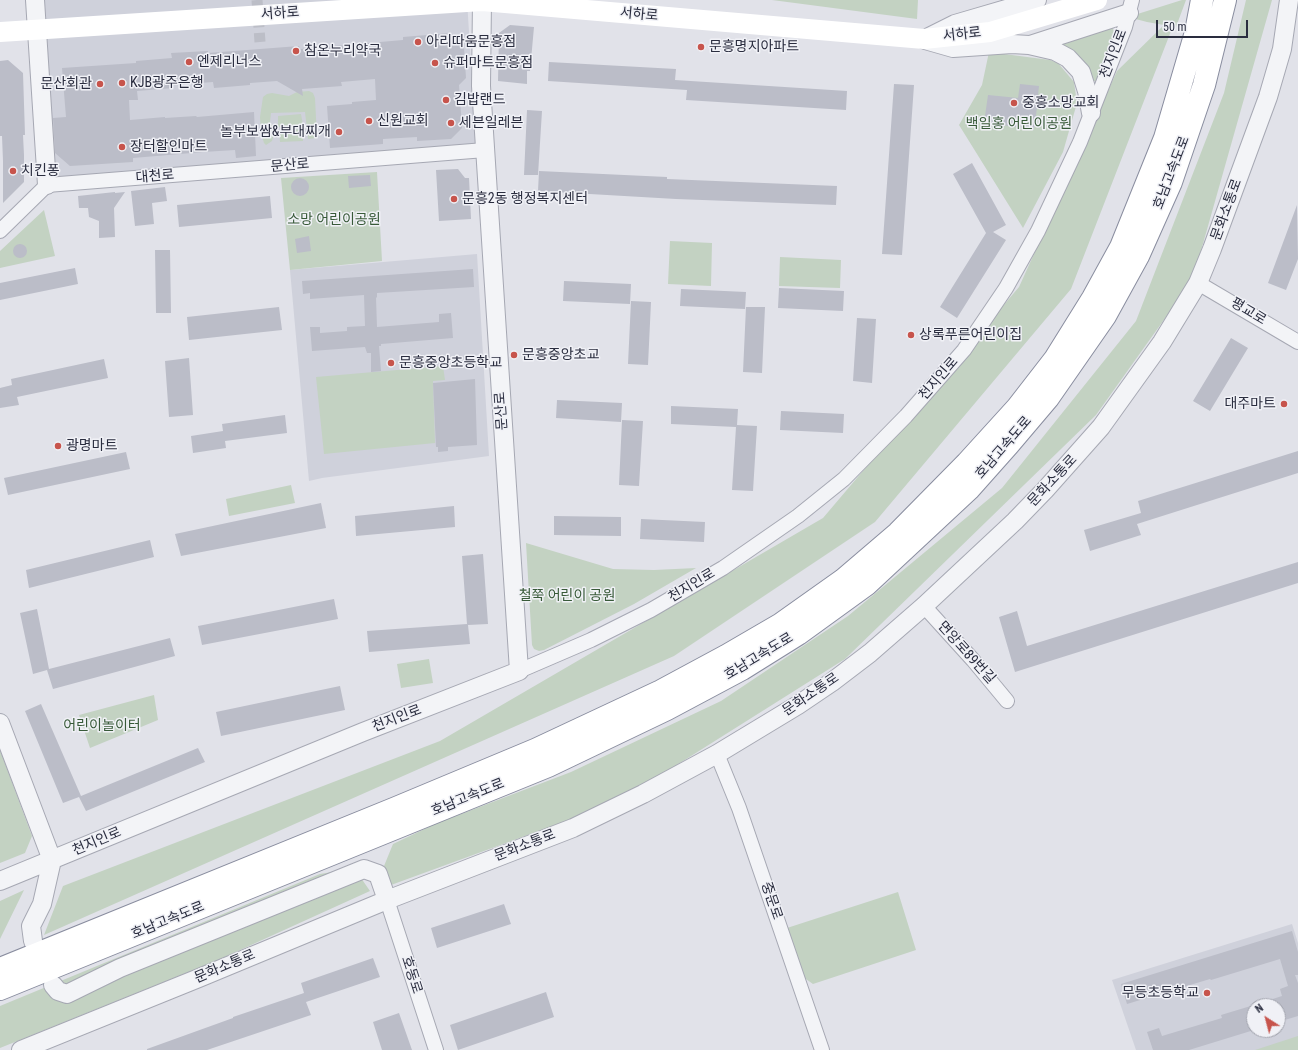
<!DOCTYPE html>
<html>
<head>
<meta charset="utf-8">
<style>
  body { margin:0 }
  #map { position:relative; width:1298px; height:1050px; overflow:hidden; background:#e1e2e9; font-family:"Roboto Condensed",sans-serif }
  canvas { display:block }
  .north { position:absolute; left:1246px; top:998px; width:40px; height:40px; box-sizing:border-box; background:#f0f1f6; border:1px solid #a1a3ad; border-radius:50%; rotate:324deg; font-size:11px; font-weight:700; line-height:16px; text-align:center; color:#2a2d3f }
  .north::after { content:''; display:block; margin:auto; width:14px; height:18px; background:#c7544c; clip-path:polygon(50% 0,100% 100%,50% 72%,0 100%) }
  .scale { position:absolute; left:1156px; top:20px; width:92px; height:18px; box-sizing:border-box; border:2px solid #2a2d3f; border-top:0; padding-left:5px; font-size:12px; line-height:14px; white-space:nowrap; color:#2a2d3f; -webkit-text-stroke:3px #f0f1f6; paint-order:stroke }
</style>
</head>
<body>
<div id="map">
<canvas width="1298" height="1050"></canvas>
<div class="north">N</div>
<div class="scale">50 m</div>
</div>
<script>
const c = document.querySelector('canvas').getContext('2d');
c.lineJoin = 'round';
function fill(path, color) { c.fillStyle = color; c.fill(path, 'evenodd'); }
const toPath = rows => new Path2D(rows.map(r => 'M' + r).join(''));
function trace(path, color, width, dash) { c.strokeStyle = color; c.lineWidth = width; c.lineCap = dash ? 'butt' : 'round'; c.setLineDash(dash || []); c.stroke(path); }
function write(font, color, halo, rows, align = 'center') {
  c.font = font + ' "Roboto Condensed","Noto Sans KR",sans-serif'; c.lineWidth = 3; c.setLineDash([]); c.textBaseline = 'middle'; c.strokeStyle = halo; c.fillStyle = color; for (const [text, x, y, turn = 0] of rows) {
    c.save(); c.translate(x, y); c.rotate((+turn || 0) * Math.PI / 180); c.textAlign = isNaN(turn) ? turn : align; if (halo) c.strokeText(text, 0, 0); c.fillText(text, 0, 0); c.restore();
  }
}
const built = toPath([
  [43,0,467,0,476,145,55,179],
  [477,254,489,456,322,478,309,481,290,270],
  [1292,924,1298,943,1298,1050,1136,1050,1112,980],
  [1254,1006,1278,1006,1278,1030,1254,1030]
]);
const green = toPath([
  [772,0,918,0,917,19],
  [1182,0,1186,0,1176,27,1173,26,1071,289,875,522,674,656,44,935,63,886,440,741,823,518,1019,287,1117,71,1164,25,1147,22,1128,17],
  [1246,0,1272,0,1193,279,1096,415,845,659,618,802,391,885,384,866,393,844,435,824,571,772,721,701,848,616,1002,488,1136,321,1224,93],
  [1112,27,1116,36,1097,81,1093,81,1056,39],
  [989,52,1050,60,1058,63,1074,82,1077,103,1063,152,1023,228,959,125,982,85],
  [309,91,313,93,315,98,317,138,308,139,305,112,271,113,270,122,275,131,272,141,266,145,264,143,261,133,260,117,263,97,267,94,272,93,289,96,297,92],
  [301,114,303,125,278,127,278,116],
  [303,129,303,141,280,142,279,131],
  [377,172,382,261,290,270,281,178],
  [44,210,55,256,0,268,0,251],
  [670,241,712,243,711,286,668,284],
  [780,257,841,260,840,288,779,286],
  [443,366,445,380,433,381,435,443,324,454,316,377],
  [291,485,295,503,229,516,226,499],
  [526,543,613,569,654,570,696,568,634,604,544,650,539,651,534,649,532,645],
  [429,659,433,683,401,688,397,664],
  [154,695,158,720,90,748,79,715],
  [0,750,32,836,25,853,0,863],
  [350,869,361,878,370,891,216,961,0,1048,0,1006,320,874],
  [24,890,0,939,0,901],
  [898,892,916,950,813,984,803,977,787,928],
  [1298,1036,1298,1050,1255,1050]
]);
const building = toPath([
  [510,25,534,27,530,71,527,71,527,84,498,81,499,33],
  [451,33,464,47,466,78,459,85,462,128,451,139,417,141,417,137,383,139,383,144,330,148,327,106,352,104,352,102,376,100,375,79,341,82,342,86,302,89,303,96,277,81,250,83,250,85,214,88,213,82,173,85,173,88,137,91,138,100,129,100,130,120,165,117,165,118,196,116,197,117,254,112,256,156,236,158,235,150,203,152,133,158,133,162,70,166,55,153,53,118,66,117,62,68,136,63,136,61,172,58,171,53,208,51,208,53,299,46,300,49,403,40,403,37],
  [8,60,23,73,25,135,23,135,24,155,24,182,3,203,3,161,2,136,0,136,0,61],
  [549,62,676,69,675,80,847,91,846,110,686,100,687,90,548,81],
  [894,84,914,85,902,255,882,254],
  [1020,84,1039,86,1038,95,1042,96,1040,108,1037,108,1034,129,984,123,988,95,1018,98],
  [527,110,542,111,538,175,524,175],
  [972,163,1006,225,993,232,1006,240,957,318,940,307,986,233,953,174],
  [458,169,465,178,469,178,471,219,439,221,436,170],
  [539,171,667,177,667,179,837,186,836,205,676,199,538,191],
  [370,175,371,186,349,188,348,176],
  '291 187a9 9 0 1 1 18 0a9 9 0 1 1-18 0Z',
  [165,187,167,201,152,203,154,224,135,226,131,191],
  [115,192,115,193,125,192,114,208,115,237,99,238,99,221,89,217,88,208,79,208,78,196],
  [270,196,272,218,179,227,177,205],
  [1297,205,1298,259,1286,290,1268,283],
  [309,236,311,251,297,253,295,239],
  '13 251a7 7 0 1 1 14 0a7 7 0 1 1-14 0Z',
  [155,250,170,250,171,313,156,313],
  [75,268,78,284,0,300,0,283],
  [473,269,474,287,377,293,377,297,376,298,377,327,439,322,439,314,451,313,453,338,381,344,381,346,379,346,381,371,371,372,371,353,367,353,365,347,312,351,310,327,320,327,320,333,347,331,347,327,365,326,364,295,310,299,310,293,303,294,302,281],
  [564,281,631,284,630,304,563,301],
  [779,288,844,291,843,311,778,308],
  [681,289,746,292,745,309,680,306],
  [631,301,651,302,648,365,628,364],
  [279,307,282,330,189,340,187,317],
  [746,307,765,307,762,373,743,372],
  [857,318,876,319,872,383,853,381],
  [1231,338,1248,348,1210,411,1193,401],
  [189,358,193,415,169,417,165,361],
  [104,359,108,378,17,397,19,405,0,408,0,388,12,385,11,379],
  [475,379,477,445,448,447,448,451,438,452,438,447,436,447,433,383],
  [557,400,622,403,621,422,556,418],
  [671,406,738,409,737,425,757,426,753,491,732,490,736,427,671,424],
  [781,411,844,414,843,433,780,430],
  [285,415,287,433,225,441,226,448,193,453,191,436,223,431,222,424],
  [622,420,643,421,639,486,619,485],
  [1298,451,1298,473,1137,524,1141,535,1090,551,1084,530,1141,513,1138,501],
  [126,452,130,469,8,495,4,478],
  [321,503,326,528,181,556,175,534],
  [454,506,455,527,356,536,355,516],
  [554,516,621,517,621,536,554,535],
  [641,519,705,522,704,542,640,539],
  [150,540,154,557,29,588,26,570],
  [483,554,488,624,468,625,470,644,369,652,367,631,467,624,462,556],
  [1298,562,1298,583,1015,672,999,617,1017,611,1027,646],
  [334,599,338,619,202,645,198,626],
  [37,609,49,669,170,638,175,656,53,689,47,670,33,674,20,613],
  [340,686,345,710,221,736,216,712],
  [41,704,81,796,198,748,205,762,86,811,79,797,63,803,25,711],
  [504,904,511,924,437,948,431,928],
  [1292,931,1298,952,1298,975,1295,975,1298,983,1298,1016,1278,1022,1278,1006,1257,1006,1257,1004,1282,996,1280,989,1288,986,1280,959,1211,980,1210,979,1127,1004,1121,984],
  [373,958,380,977,306,1002,311,1015,207,1050,147,1050,147,1049,233,1018,233,1017,304,993,301,983],
  [546,992,554,1017,458,1050,450,1025],
  [1254,1005,1254,1030,1189,1050,1153,1050,1147,1032,1159,1028,1162,1036,1222,1018,1221,1015],
  [399,1013,412,1050,382,1050,373,1022]
]);
const pedestrianTunnel = toPath([
  [257,0,260,42]
]);
const minor = toPath([
  [0,231,47,185,485,150],
  [1198,283,1298,342],
  [924,606,973,660,1007,701],
  [519,671,591,640,651,610,723,568,798,516,844,479,906,416,964,350,1006,288,1038,231,1080,142,1125,27,1132,0],
  [717,754,739,808,822,1050],
  [387,900,436,1050]
]);
const tertiary = toPath([
  [35,0,47,185],
  [929,37,955,24,1037,0],
  [925,40,953,48,1012,44,1029,45,1055,51,1068,58,1081,72,1087,91,1091,113],
  [1030,45,1129,13],
  [0,723,52,860,42,904,31,926,33,941],
  [0,881,363,732,519,671,481,86,482,0],
  [53,985,58,991,67,994,120,968,364,869,378,874,387,900],
  [21,1050,199,978,387,900,573,828,643,794,717,754,798,705,832,682,870,653,924,606,1015,521,1045,490,1101,427,1162,342,1198,283,1212,249,1268,97,1282,49,1289,0]
]);
const secondary = toPath([
  [0,32,482,1,924,39,990,32,1097,0]
]);
const motorway = toPath([
  [0,969,396,808,535,750,661,691,726,656,781,624,843,580,898,533,967,463,1017,408,1055,359,1093,298,1121,247,1165,138,1196,32,1202,0],
  [0,989,548,766,667,709,742,669,798,634,867,584,969,489,1009,444,1048,398,1105,316,1138,256,1171,182,1204,85,1225,0]
]);
const markers = [
  [418,42,4,"#c7544c"],
  [701,47,4,"#c7544c"],
  [296,51,4,"#c7544c"],
  [189,62,4,"#c7544c"],
  [435,63,4,"#c7544c"],
  [122,83,4,"#c7544c"],
  [100,84,4,"#c7544c"],
  [446,100,4,"#c7544c"],
  [1014,103,4,"#c7544c"],
  [369,121,4,"#c7544c"],
  [451,123,4,"#c7544c"],
  [339,132,4,"#c7544c"],
  [122,147,4,"#c7544c"],
  [13,171,4,"#c7544c"],
  [454,199,4,"#c7544c"],
  [911,335,4,"#c7544c"],
  [514,355,4,"#c7544c"],
  [391,363,4,"#c7544c"],
  [1284,404,4,"#c7544c"],
  [58,446,4,"#c7544c"],
  [1207,993,4,"#c7544c"]
];
const streetNames = [
  ["서하로",280,14,-4],
  ["서하로",639,15,5],
  ["서하로",962,35,-6],
  ["천지인로",1114,54,-69],
  ["문산로",290,166,-5],
  ["호남고속도로",1172,173,-69],
  ["대천로",155,177,-5],
  ["문화소통로",1227,210,-70],
  ["평교로",1248,312,31],
  ["천지인로",939,379,-49],
  ["문산로",502,411,-94],
  ["호남고속도로",1004,448,-49],
  ["문화소통로",1053,481,-47],
  ["천지인로",692,586,-31],
  ["면앙로89번길",966,653,48],
  ["호남고속도로",759,657,-31],
  ["문화소통로",811,695,-34],
  ["천지인로",397,719,-21],
  ["호남고속도로",468,798,-22],
  ["천지인로",97,842,-23],
  ["문화소통로",525,846,-21],
  ["중문로",771,901,71],
  ["호남고속도로",168,921,-22],
  ["문화소통로",225,967,-23],
  ["호동로",411,975,72]
];
const poiNames = [
  ["아리따움문흥점",426,42],
  ["문흥명지아파트",709,47],
  ["참온누리약국",304,51],
  ["엔제리너스",197,62],
  ["슈퍼마트문흥점",443,63],
  ["KJB광주은행",130,83],
  ["문산회관",92,84,"right"],
  ["김밥랜드",454,100],
  ["중흥소망교회",1022,103],
  ["신원교회",377,121],
  ["세븐일레븐",459,123],
  ["놀부보쌈&부대찌개",331,132,"right"],
  ["장터할인마트",130,147],
  ["치킨퐁",21,171],
  ["문흥2동 행정복지센터",462,199],
  ["상록푸른어린이집",919,335],
  ["문흥중앙초교",522,355],
  ["문흥중앙초등학교",399,363],
  ["대주마트",1276,404,"right"],
  ["광명마트",66,446],
  ["무등초등학교",1199,993,"right"]
];
const parkNames = [
  ["백일홍 어린이공원",1019,124],
  ["소망 어린이공원",334,220],
  ["철쭉 어린이 공원",567,596],
  ["어린이놀이터",102,726]
];
fill(built, '#cfd1db');
fill(green, '#c3d2c2');
fill(building, '#bbbdc8');
trace(pedestrianTunnel, '#bcbec7', 11, [11, 5.5]);
trace(minor, '#a6a8b3', 16);
trace(tertiary, '#a6a8b3', 20);
trace(motorway, '#898d9f', 24);
trace(minor, '#f3f4f7', 14);
trace(tertiary, '#f3f4f7', 18);
trace(secondary, '#fff', 20);
trace(motorway, '#fff', 22);
for (const [x, y, r, color] of markers) { const dot = new Path2D(); dot.arc(x, y, r, 0, 2 * Math.PI); c.fillStyle = color; c.fill(dot); trace(dot, '#f0f1f6', 1.5); }
write('14px', '#2a2d3f', '#f0f1f6', streetNames);
write('14px', '#2a2d3f', '#f0f1f6', poiNames, 'left');
write('14px', '#385a39', '#f0f1f6', parkNames);
</script>
</body>
</html>
